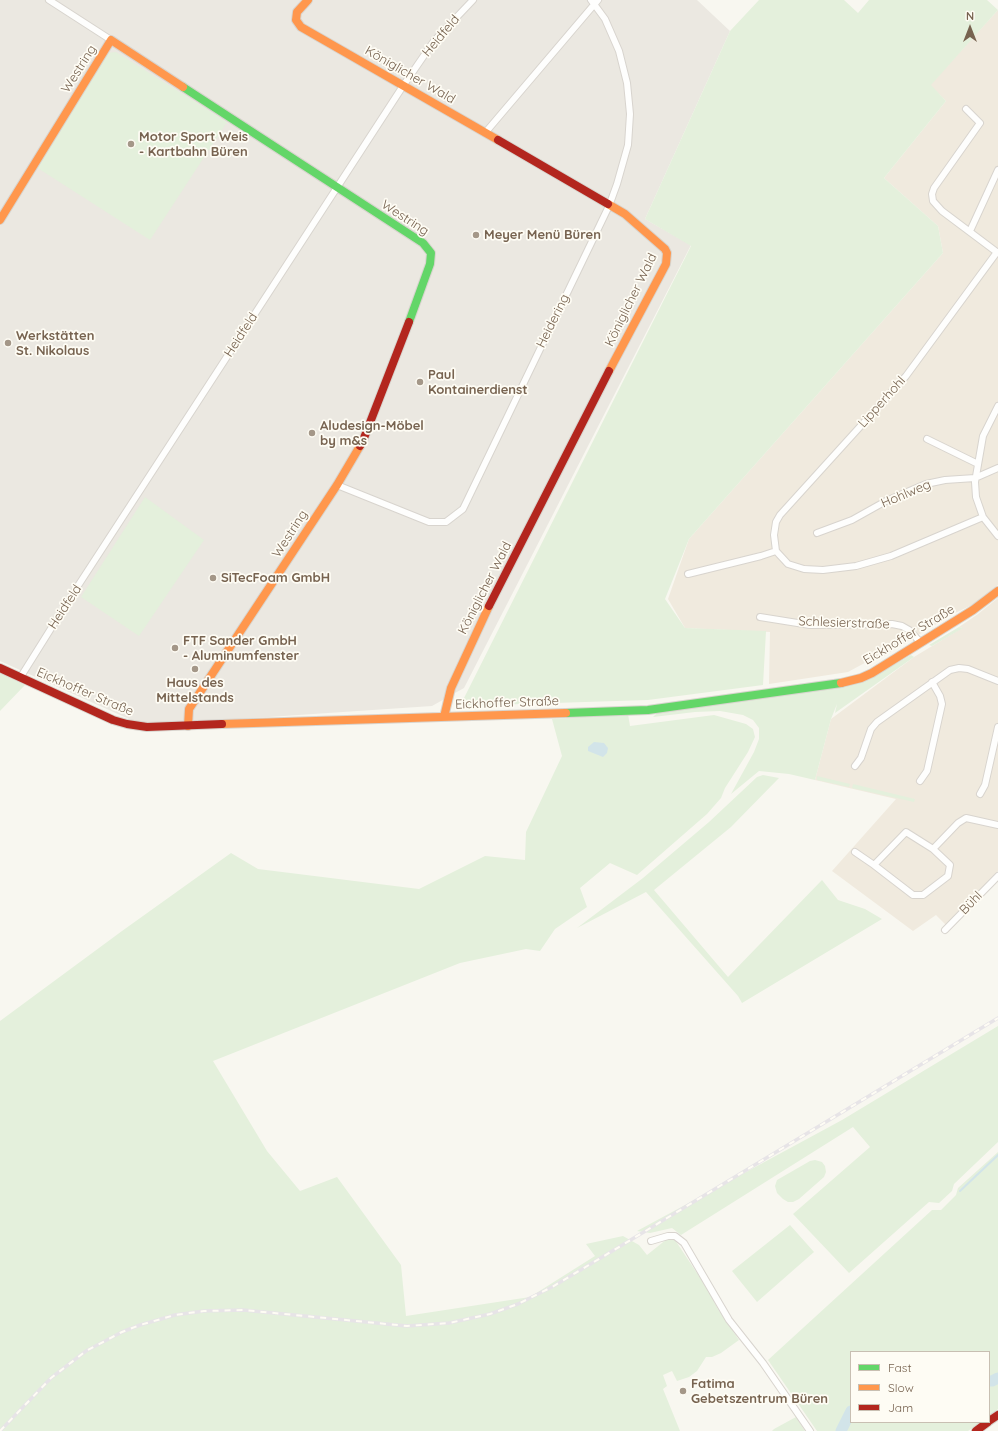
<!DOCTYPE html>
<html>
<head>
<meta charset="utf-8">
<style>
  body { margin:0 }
  #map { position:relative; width:998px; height:1431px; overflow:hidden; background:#f8f7f0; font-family:Quicksand,sans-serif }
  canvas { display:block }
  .legend { position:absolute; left:850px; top:1351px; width:140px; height:72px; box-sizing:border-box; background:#fefcf4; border:1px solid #c8bfb2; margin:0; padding:5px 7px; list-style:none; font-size:12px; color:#776350 }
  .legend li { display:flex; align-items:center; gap:8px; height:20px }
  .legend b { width:20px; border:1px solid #c8bfb2 }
  .north { position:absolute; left:950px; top:8px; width:40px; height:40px; -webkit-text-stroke:3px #fefcf4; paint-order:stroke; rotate:0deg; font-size:11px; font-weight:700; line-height:16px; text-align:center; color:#776350 }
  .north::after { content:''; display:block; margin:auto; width:14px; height:18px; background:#776350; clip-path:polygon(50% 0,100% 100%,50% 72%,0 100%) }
</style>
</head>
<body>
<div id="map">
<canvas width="998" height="1431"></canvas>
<ul class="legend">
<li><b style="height:5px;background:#63d668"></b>Fast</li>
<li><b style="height:5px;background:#ff974d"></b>Slow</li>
<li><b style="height:5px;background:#b3261e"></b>Jam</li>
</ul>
<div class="north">N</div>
</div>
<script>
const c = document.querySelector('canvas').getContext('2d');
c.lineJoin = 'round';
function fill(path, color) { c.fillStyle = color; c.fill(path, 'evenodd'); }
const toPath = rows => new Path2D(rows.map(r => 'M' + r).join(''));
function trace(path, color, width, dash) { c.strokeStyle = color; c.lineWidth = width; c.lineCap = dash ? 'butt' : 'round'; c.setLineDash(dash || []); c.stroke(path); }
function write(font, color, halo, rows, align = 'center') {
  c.font = font + ' Quicksand,sans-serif'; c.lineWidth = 3.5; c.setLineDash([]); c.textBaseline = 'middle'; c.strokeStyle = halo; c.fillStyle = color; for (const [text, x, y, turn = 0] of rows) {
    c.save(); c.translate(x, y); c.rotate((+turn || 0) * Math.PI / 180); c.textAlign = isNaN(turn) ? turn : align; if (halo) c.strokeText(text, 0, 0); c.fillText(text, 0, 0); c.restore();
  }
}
const residential = toPath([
  [998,10,998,585,976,603,951,615,882,657,872,659,848,672,769,684,770,632,685,628,668,599,689,539,943,253,938,226,884,178,946,101,930,85],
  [998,598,998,871,946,925,936,915,913,931,832,871,896,799,815,780,831,719,914,657,962,628,959,627,978,614]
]);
const industrial = toPath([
  [0,0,697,0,730,31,645,219,691,245,464,688,432,706,224,720,138,723,0,661]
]);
const green = toPath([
  [759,0,844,0,858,13,869,0,987,0,998,10,931,85,946,101,884,178,938,226,943,253,689,539,665,599,685,628,766,631,763,685,648,700,460,706,691,246,645,219,730,31],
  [116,52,227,122,150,240,36,167,107,53],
  [145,497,204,540,139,636,81,597],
  [959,627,963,628,932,646,929,645],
  [911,655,914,657,835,713,837,704,831,719,815,780,789,774,759,771,731,794,754,752,759,739,759,728,753,720,743,715,720,711,695,712,653,717,659,711,752,700,847,686,875,676],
  [0,673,25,685,0,711],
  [628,714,630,726,714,715,746,724,753,729,755,737,748,752,725,788,721,798,707,814,637,875,610,863,580,888,587,907,555,929,540,951,526,949,460,963,213,1061,267,1151,300,1191,337,1177,401,1265,406,1316,530,1297,595,1256,586,1244,623,1236,639,1245,647,1255,667,1239,675,1240,707,1288,718,1309,739,1340,721,1353,712,1357,706,1357,697,1371,689,1377,677,1381,672,1371,663,1375,667,1386,663,1389,680,1431,0,1431,0,1021,122,931,231,853,258,869,419,889,485,856,525,860,526,832,562,756,552,719],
  [763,775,779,778,731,827,654,890,728,977,822,880,838,900,865,909,882,919,742,1003,738,996,646,892,577,928,643,878,709,822,757,777],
  [817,776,850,784,849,787,817,780],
  [853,784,915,799,914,802,852,788],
  [998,1026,998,1142,954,1184,952,1191,939,1203,929,1202,849,1273,793,1214,870,1147,853,1127,681,1235,672,1228,650,1233,637,1231,842,1120],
  [998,1152,998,1409,989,1416,989,1352,851,1352,851,1422,981,1422,968,1431,817,1431,768,1360,932,1210,941,1210,956,1195,958,1188],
  [815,1160,822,1162,825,1166,826,1172,824,1177,799,1199,793,1202,788,1202,783,1199,777,1193,775,1186,777,1180,810,1161],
  [790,1225,814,1252,757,1302,732,1271],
  [796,1417,805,1431,772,1431,774,1429]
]);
const water = toPath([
  [594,742,604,743,608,748,607,753,603,757,588,751,588,747]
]);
const stream = toPath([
  [960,1191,998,1155]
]);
const river = toPath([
  [989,1381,992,1381,998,1378],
  [841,1431,851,1411]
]);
const street = toPath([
  [49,0,111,40],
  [966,109,980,123,934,188,932,194,933,201,942,211,998,253],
  [485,133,598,0],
  [970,231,998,170],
  [998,406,983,436,975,482,976,497,983,517,998,536],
  [927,439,978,464],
  [337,485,429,522,446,522,463,509,609,206,617,184,628,145,630,114,627,83,619,51,605,19,591,0],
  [983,517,891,556,856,566,823,570,804,569,788,564,776,551,774,535,776,522,780,515,906,376,997,252],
  [817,533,852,520,886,501,926,484,945,480,975,478,998,468],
  [688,574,761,556,776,551],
  [760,617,810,625,892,624,902,626,909,630,921,643],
  [20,678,72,595,403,86,434,41,473,0],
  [855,766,861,758,871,729,877,722,950,670,959,668,968,669,998,681],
  [920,781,927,771,942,704,940,696,932,682],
  [980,794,985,785,998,727],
  [933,849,950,865,948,876,923,895,913,895,874,865,906,832,933,849,958,823,966,818,998,825],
  [855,852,874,865],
  [945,930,998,876],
  [651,1241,668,1236,675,1236,684,1243,729,1320,763,1363,810,1431]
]);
const fast = toPath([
  [183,87,423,243,431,253,430,264,409,322],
  [566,713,648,710,841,683]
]);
const slow = toPath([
  [308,0,297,12,296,20,301,27,498,140],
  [608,204,625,214,665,249,667,253,666,264,609,371],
  [0,220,111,40,183,87],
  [841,683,861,678,872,673,973,610,998,591],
  [444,717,451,688,489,606],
  [222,724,566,713],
  [188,726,189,709,337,485,360,446]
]);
const jam = toPath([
  [498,140,608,204],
  [360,446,364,438,409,322],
  [489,606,609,371],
  [0,668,113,720,127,724,147,727,222,724],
  [989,1421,998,1415],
  [976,1431,988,1422]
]);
const rail = toPath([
  [0,1431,51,1378,86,1351,122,1332,140,1325,175,1315,204,1311,243,1310,407,1326,449,1323,490,1314,518,1304,552,1287,614,1250,998,1018]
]);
const markers = [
  [131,144,4,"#a49788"],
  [476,235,4,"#a49788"],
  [8,343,4,"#a49788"],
  [420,382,4,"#a49788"],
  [312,433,4,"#a49788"],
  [213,578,4,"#a49788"],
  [175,648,4,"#a49788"],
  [195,669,4,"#a49788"],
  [683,1391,4,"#a49788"]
];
const streetNames = [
  ["Heidfeld",441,36,-50],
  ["Westring",79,69,-58],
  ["Königlicher Wald",410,75,30],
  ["Westring",405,218,33],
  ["Königlicher Wald",631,300,-64],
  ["Heidering",553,321,-64],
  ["Heidfeld",241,335,-57],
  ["Lipperhohl",882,402,-48],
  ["Hohlweg",906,494,-23],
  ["Westring",290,534,-57],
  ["Königlicher Wald",485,588,-63],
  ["Heidfeld",65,607,-57],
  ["Schlesierstraße",844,623,2],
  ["Eickhoffer Straße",909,635,-31],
  ["Eickhoffer Straße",85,692,23],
  ["Eickhoffer Straße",507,703,-2],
  ["Bühl",971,903,-46]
];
const poiNames = [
  ["Motor Sport Weis",139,137],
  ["- Kartbahn Büren",139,152],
  ["Meyer Menü Büren",484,235],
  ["Werkstätten",16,336],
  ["St. Nikolaus",16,351],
  ["Paul",428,375],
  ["Kontainerdienst",428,390],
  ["Aludesign-Möbel",320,426],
  ["by m&s",320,441],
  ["SiTecFoam GmbH",221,578],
  ["FTF Sander GmbH",183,641],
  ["- Aluminumfenster",183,656],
  ["Haus des",195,683,"center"],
  ["Mittelstands",195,698,"center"],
  ["Fatima",691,1384],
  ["Gebetszentrum Büren",691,1399]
];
fill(residential, '#f0eade');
fill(industrial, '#ebe8e1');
fill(green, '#e4f0dc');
fill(water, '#d2e4e9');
trace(stream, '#d2e4e9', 2);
trace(river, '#d2e4e9', 11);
trace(street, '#d8d4ce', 8);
trace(fast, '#d8d4ce', 10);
trace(slow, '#d8d4ce', 10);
trace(jam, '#d8d4ce', 10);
trace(street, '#fefefd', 6);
trace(fast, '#63d668', 8);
trace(slow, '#ff974d', 8);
trace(jam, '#b3261e', 8);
trace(rail, '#e7e4e7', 3.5);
trace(rail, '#fefcf4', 2, [6]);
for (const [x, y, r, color] of markers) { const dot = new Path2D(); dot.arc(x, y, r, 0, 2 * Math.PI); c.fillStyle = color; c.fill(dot); trace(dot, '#fefcf4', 1.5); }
write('13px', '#776350', '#fefcf4', streetNames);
write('bold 13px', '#776350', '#fefcf4', poiNames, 'left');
</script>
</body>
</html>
